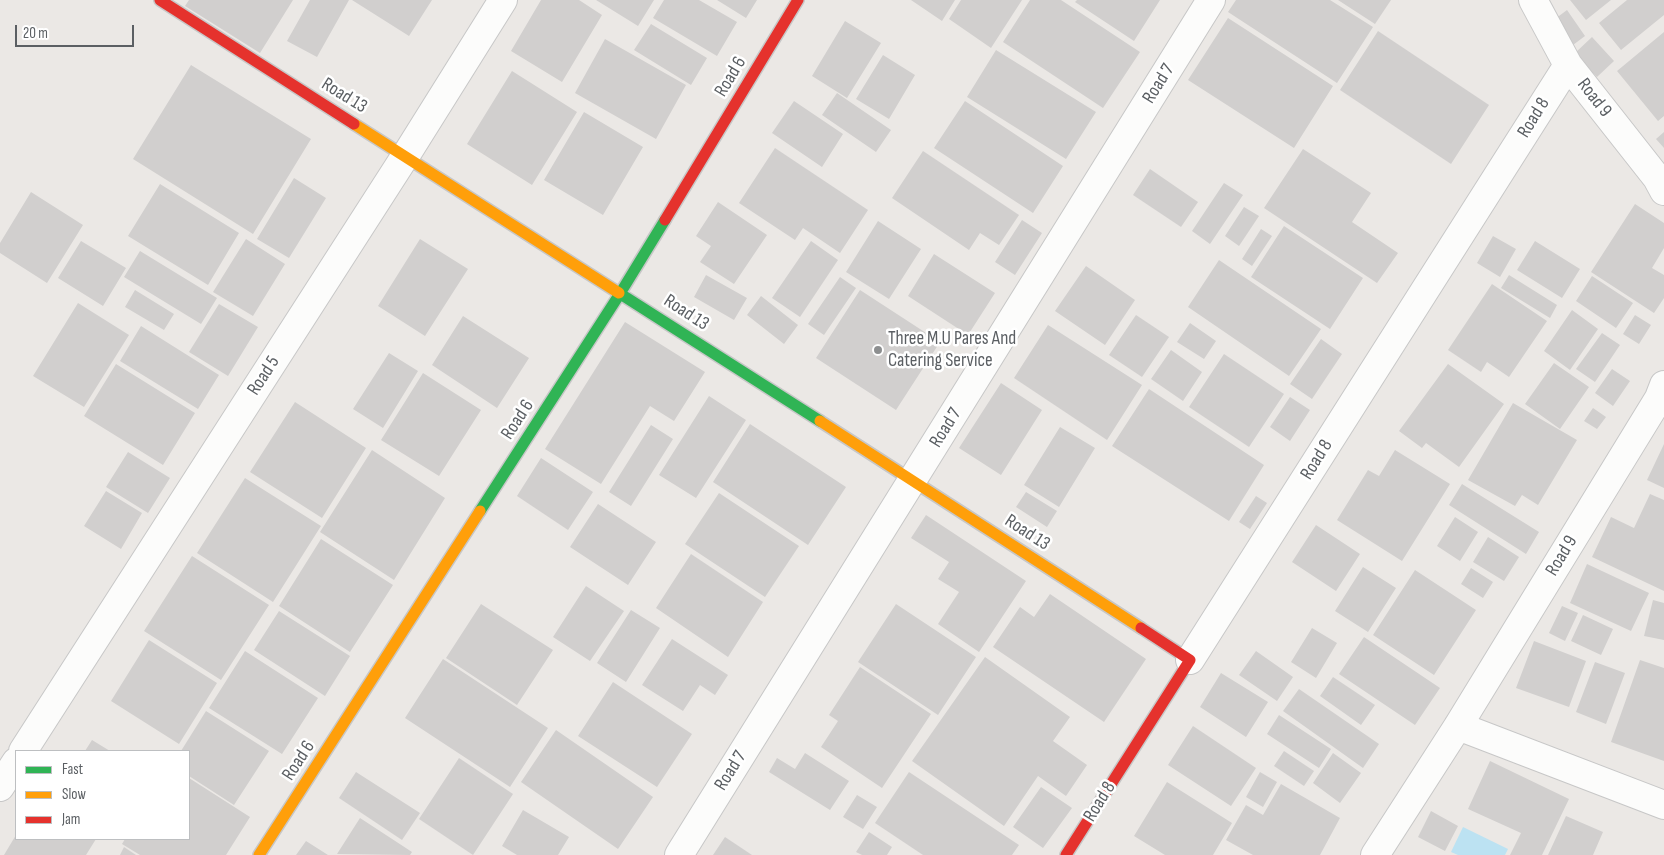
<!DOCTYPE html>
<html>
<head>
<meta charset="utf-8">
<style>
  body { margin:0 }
  #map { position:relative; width:1664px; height:855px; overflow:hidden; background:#ebe8e5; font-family:"Sofia Sans Condensed",sans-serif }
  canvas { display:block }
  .legend { position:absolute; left:15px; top:750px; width:175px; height:90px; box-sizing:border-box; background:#fff; border:1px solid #bdbfc1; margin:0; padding:6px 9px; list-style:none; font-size:15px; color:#5b5f63 }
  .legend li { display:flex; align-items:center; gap:10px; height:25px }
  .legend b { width:25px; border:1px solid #bdbfc1 }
  .scale { position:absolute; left:15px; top:25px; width:119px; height:22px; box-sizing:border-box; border:2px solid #5b5f63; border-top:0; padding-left:6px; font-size:15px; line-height:18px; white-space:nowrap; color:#5b5f63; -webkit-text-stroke:4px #fff; paint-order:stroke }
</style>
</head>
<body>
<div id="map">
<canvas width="1664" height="855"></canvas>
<ul class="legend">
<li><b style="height:6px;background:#30b455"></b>Fast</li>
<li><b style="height:6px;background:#ff9f0a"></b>Slow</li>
<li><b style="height:6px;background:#e5322d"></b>Jam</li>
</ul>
<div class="scale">20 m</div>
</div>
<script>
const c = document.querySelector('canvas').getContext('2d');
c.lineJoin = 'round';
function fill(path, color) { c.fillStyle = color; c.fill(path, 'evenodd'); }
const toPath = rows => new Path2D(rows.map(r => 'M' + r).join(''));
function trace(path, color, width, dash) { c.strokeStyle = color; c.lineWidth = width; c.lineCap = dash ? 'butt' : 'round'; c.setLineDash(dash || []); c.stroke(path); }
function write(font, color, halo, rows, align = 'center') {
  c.font = font + ' "Sofia Sans Condensed",sans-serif'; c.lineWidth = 5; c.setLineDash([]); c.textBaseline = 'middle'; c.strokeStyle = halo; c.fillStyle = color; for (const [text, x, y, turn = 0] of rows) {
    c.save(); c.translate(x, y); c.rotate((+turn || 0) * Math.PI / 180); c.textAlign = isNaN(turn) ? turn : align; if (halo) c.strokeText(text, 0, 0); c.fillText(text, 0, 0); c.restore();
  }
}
const water = toPath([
  [1463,827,1508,849,1505,855,1458,855,1451,852]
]);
const building = toPath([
  [189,0,293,0,260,53,185,6],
  [310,0,349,0,317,57,287,41],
  [352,0,432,0,409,36],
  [541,0,579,0,602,15,562,82,511,51],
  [596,0,654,0,638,26],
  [664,0,699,0,737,22,717,56,653,18],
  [717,0,757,0,746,18],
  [911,0,955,0,942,21],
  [961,0,1022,0,991,48,949,19],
  [1030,0,1061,0,1140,52,1103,108,1003,42],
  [1077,0,1160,0,1134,41,1075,2],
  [1236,0,1330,0,1373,27,1337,83,1228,12],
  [1338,0,1391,0,1375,24],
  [1570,0,1611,0,1586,20],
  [1627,0,1664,0,1664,15,1621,50,1599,23],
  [1567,10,1585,36,1569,48,1551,22],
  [1228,18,1333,86,1294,148,1188,80],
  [845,21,881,43,847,98,812,76],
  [651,24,707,58,691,85,634,50],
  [1378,31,1489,105,1451,164,1340,90],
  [1664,32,1664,116,1658,121,1617,71],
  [1592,37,1614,61,1597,77,1574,54],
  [605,39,686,85,656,139,575,93],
  [996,50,1096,112,1066,159,967,97],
  [883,55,915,75,889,119,856,99],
  [191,65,311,139,253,234,133,159],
  [512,71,577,112,532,185,467,144],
  [837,93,891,130,876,152,822,115],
  [794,101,843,134,822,167,772,133],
  [965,101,1063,166,1033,213,934,148],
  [584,112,643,147,603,215,544,180],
  [1664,132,1664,148,1656,139],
  [775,148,868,210,840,253,803,228,795,240,739,203],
  [1303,149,1371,193,1352,222,1398,253,1377,283,1264,208],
  [923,151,1019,215,999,245,980,233,969,250,892,198],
  [1150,169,1198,202,1181,227,1133,195],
  [294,178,326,198,289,258,257,239],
  [1224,183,1243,195,1210,244,1192,231],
  [160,184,239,233,208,285,128,236],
  [31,192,83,225,47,283,0,253,0,243],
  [718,202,767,235,734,284,700,262,711,246,696,236],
  [1635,204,1664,223,1664,248,1652,268,1664,275,1664,298,1654,313,1591,272],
  [1244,207,1259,216,1239,246,1225,236],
  [1022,220,1042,233,1015,275,995,262],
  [878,221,921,249,889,299,846,272],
  [1284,226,1363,278,1330,329,1251,277],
  [1261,229,1272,236,1252,266,1242,259],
  [1493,236,1516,249,1500,277,1477,263],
  [246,239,285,264,253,316,213,292],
  [420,239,468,269,425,336,378,306],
  [81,241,126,268,103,306,58,278],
  [811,241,838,260,800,317,772,298],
  [1535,241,1580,269,1562,298,1517,270],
  [140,251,217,298,201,324,124,277],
  [934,254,995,293,968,335,908,296],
  [1219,260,1321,329,1289,376,1188,307],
  [1086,266,1135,300,1105,345,1055,311],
  [706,275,747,298,734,320,694,297],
  [1509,275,1557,305,1550,318,1501,288],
  [1592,276,1633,303,1616,328,1576,301],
  [840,277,856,288,824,335,808,324],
  [1492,284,1547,321,1509,377,1487,362,1481,372,1448,350],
  [135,290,174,314,164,330,125,307],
  [860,290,940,342,896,410,816,358],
  [761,296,798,325,784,344,747,315],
  [78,303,129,335,84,407,33,376],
  [219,304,258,327,228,376,189,352],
  [1572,310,1598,329,1570,370,1544,351],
  [1136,315,1169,337,1142,377,1109,355],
  [1635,315,1651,325,1639,344,1623,334],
  [463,316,529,358,497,408,432,365],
  [625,322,705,372,674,421,650,406,601,484,545,449],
  [1190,323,1216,341,1204,359,1177,342],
  [1048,325,1142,385,1107,440,1014,378],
  [141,326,219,375,198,409,120,361],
  [1602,333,1620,345,1595,382,1576,369],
  [1321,339,1342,354,1312,399,1290,384],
  [1171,350,1202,372,1183,401,1151,379],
  [389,353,418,371,383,428,353,409],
  [1224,354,1284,394,1249,447,1189,407],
  [1554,363,1589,387,1560,429,1525,404],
  [116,364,195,413,163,465,84,416],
  [1448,364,1504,404,1459,467,1426,443,1422,448,1399,431],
  [1612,369,1630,381,1613,406,1595,393],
  [423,373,481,410,439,476,381,440],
  [1001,383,1042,410,1001,475,959,448],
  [1149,389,1264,465,1229,521,1112,446],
  [709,396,746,420,696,498,659,475],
  [1290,397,1310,410,1290,441,1270,427],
  [295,402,366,448,322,518,250,472],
  [1513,403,1577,440,1538,505,1522,495,1515,506,1468,480],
  [1593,408,1606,417,1597,429,1584,421],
  [750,424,846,487,808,545,713,482],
  [651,425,673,439,631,506,609,492],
  [1060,427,1095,448,1059,507,1024,485],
  [1664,444,1664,488,1647,480],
  [372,450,445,498,394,580,320,532],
  [1395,450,1450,484,1402,561,1337,520,1368,470,1379,476],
  [128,452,170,478,148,513,106,487],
  [541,458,593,492,568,530,517,496],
  [245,478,321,526,273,602,197,553],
  [1462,484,1539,532,1526,554,1449,505],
  [106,491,142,513,121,549,84,526],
  [1026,492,1057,511,1047,527,1016,507],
  [719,493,799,546,765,597,685,544],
  [1650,494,1664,500,1664,591,1592,557,1611,517,1634,528],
  [1256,496,1267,503,1250,529,1239,522],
  [598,504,656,542,628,585,570,547],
  [926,515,1026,581,979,652,938,624,959,592,938,579,949,562,911,538],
  [1455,517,1478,532,1460,561,1437,546],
  [1316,525,1360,554,1336,591,1292,562],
  [1488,537,1519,557,1504,581,1473,562],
  [321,539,393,585,350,652,279,606],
  [691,554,763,602,728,657,656,608],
  [192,556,269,605,221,680,144,631],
  [1587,564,1649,593,1631,631,1570,603],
  [1363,567,1396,588,1368,632,1335,611],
  [1471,568,1493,582,1483,598,1461,584],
  [1415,570,1476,610,1434,675,1373,635],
  [586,586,624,611,590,661,553,637],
  [1050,594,1146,659,1104,722,993,647,1020,607,1034,617],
  [1653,600,1664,603,1664,640,1644,636],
  [481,604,553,650,517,705,446,658],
  [896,604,976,657,938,715,858,662],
  [1562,606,1578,613,1565,641,1549,633],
  [631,610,660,628,626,682,597,663],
  [279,611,350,656,325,696,254,650],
  [1583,615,1613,629,1601,655,1571,641],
  [1312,628,1337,643,1316,678,1291,662],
  [1364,637,1440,688,1415,725,1339,674],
  [672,639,728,675,715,695,700,685,683,711,642,685],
  [149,640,217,683,179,744,111,701],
  [1534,641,1586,661,1569,707,1516,688],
  [245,651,318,698,282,754,209,708],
  [1256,651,1293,677,1277,701,1239,675],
  [985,657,1070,717,1053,741,1087,765,1066,796,1038,776,1004,826,912,761],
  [443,659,548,728,510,787,405,718],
  [1640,660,1664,668,1664,761,1611,742],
  [1595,662,1625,673,1606,724,1576,712],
  [860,667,931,714,882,788,821,747,838,721,829,715],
  [1221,673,1268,702,1246,737,1200,707],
  [1333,677,1375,705,1361,725,1320,696],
  [613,682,692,734,657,787,578,736],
  [1299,689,1379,744,1363,768,1283,711],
  [206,711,269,751,234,805,189,776,189,751,181,751],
  [1279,715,1331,749,1319,768,1267,734],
  [1193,726,1256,768,1231,806,1168,765],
  [556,730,653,797,618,849,521,782],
  [92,740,110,751,85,751],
  [1284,751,1314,771,1304,786,1274,766],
  [805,753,849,781,830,810,769,772,777,758,795,769],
  [1333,753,1361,773,1340,803,1313,783],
  [459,758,513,794,473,855,419,819],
  [1490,761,1569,799,1542,855,1510,855,1521,833,1468,809],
  [356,772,420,813,402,840,339,798],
  [909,772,1019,845,1012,855,923,855,875,823],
  [1260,772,1277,782,1263,807,1246,797],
  [189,778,250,817,226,855,140,855,122,844,125,839,189,839],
  [1167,782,1232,823,1213,855,1165,855,1134,836],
  [1281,784,1340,818,1320,855,1253,855,1226,840,1246,805,1263,815],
  [1041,787,1072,808,1043,848,1013,827],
  [857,795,877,807,863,829,843,817],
  [523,810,569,837,558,855,517,855,502,846],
  [1431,811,1458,826,1445,851,1418,837],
  [1566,816,1603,832,1593,855,1548,855],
  [360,818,412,852,410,855,337,854],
  [869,832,892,847,887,855,862,855,856,852],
  [16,835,16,839,96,839,86,855,4,855],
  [725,837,752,855,713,855],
  [306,841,328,855,296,855],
  [124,847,136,855,120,855]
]);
const street = toPath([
  [1533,0,1568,65,1657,178,1664,191],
  [1190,660,1568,65],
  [1458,726,1664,805],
  [23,751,406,155,503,0],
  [0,787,16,762],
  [679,855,1211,0],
  [1375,855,1458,726,1659,398,1664,385]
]);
const fast = toPath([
  [619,293,820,421],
  [480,511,621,292,665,220]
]);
const slow = toPath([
  [354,124,619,293],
  [820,421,1141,628],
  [259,855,480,511]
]);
const jam = toPath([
  [160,0,354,124],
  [665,220,798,0],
  [1066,855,1190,660,1141,628]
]);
const markers = [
  [878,350,5,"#8d8f90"]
];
const streetNames = [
  ["Road 6",731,77,-59],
  ["Road 7",1159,84,-58],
  ["Road 13",344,96,32],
  ["Road 9",1594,98,52],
  ["Road 8",1534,118,-58],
  ["Road 13",686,313,33],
  ["Road 5",264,376,-57],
  ["Road 6",518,420,-57],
  ["Road 7",946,428,-58],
  ["Road 8",1317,460,-58],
  ["Road 13",1027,533,33],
  ["Road 9",1562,556,-59],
  ["Road 6",299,761,-57],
  ["Road 7",731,771,-58],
  ["Road 8",1100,802,-58]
];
const poiNames = [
  ["Three M.U Pares And",888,339],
  ["Catering Service",888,361]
];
fill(water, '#bce2f2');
fill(building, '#d1cfce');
trace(street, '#c7c7c7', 30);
trace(fast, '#c7c7c7', 14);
trace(slow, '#c7c7c7', 14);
trace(jam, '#c7c7c7', 14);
trace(street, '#fcfcfb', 28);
trace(fast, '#30b455', 11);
trace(slow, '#ff9f0a', 11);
trace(jam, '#e5322d', 11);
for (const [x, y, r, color] of markers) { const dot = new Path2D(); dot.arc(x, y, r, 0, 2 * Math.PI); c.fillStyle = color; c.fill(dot); trace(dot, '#fff', 2); }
write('19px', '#5b5f63', '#fff', streetNames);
write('19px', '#5b5f63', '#fff', poiNames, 'left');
</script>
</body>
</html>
